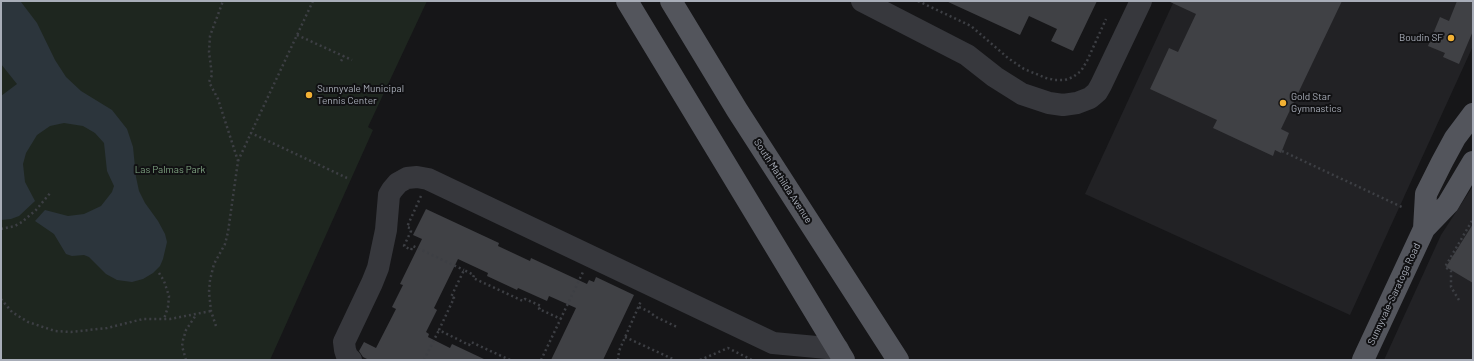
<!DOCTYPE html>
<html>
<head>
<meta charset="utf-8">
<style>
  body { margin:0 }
  #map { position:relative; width:1474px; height:361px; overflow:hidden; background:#161618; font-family:Barlow,sans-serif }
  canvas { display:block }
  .frame { position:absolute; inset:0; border:2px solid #a8adb8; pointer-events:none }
</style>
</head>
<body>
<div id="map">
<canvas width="1474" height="361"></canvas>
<div class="frame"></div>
</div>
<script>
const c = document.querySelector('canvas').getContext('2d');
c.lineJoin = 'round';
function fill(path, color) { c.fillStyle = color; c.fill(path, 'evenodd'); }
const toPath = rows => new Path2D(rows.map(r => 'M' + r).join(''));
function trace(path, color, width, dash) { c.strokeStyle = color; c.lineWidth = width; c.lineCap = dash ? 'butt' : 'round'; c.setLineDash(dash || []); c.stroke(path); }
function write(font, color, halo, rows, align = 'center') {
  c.font = font + ' Barlow,sans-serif'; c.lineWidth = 4; c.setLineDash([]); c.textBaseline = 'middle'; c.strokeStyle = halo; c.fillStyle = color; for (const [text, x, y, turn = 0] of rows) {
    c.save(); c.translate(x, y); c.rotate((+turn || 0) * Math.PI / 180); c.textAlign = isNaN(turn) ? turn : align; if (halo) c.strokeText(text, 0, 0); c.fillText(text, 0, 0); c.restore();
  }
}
const built = toPath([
  [1174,1,1473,1,1473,46,1350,315,1085,194],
  [1473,186,1473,360,1384,360,1441,235]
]);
const green = toPath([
  [1,1,427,1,368,127,373,130,270,360,1,360]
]);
const water = toPath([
  [1,1,20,1,21,2,37,23,55,60,66,77,81,91,112,110,127,129,133,147,136,177,139,191,145,203,158,221,165,234,167,242,163,259,160,266,153,273,143,279,132,282,117,280,106,274,89,257,84,255,72,256,66,254,54,234,35,221,45,210,68,216,84,214,101,206,112,192,114,186,107,171,104,143,95,133,83,126,64,123,50,126,37,135,26,153,23,164,25,182,35,201,19,216,11,219,1,220,1,96,17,84,1,64]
]);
const building = toPath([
  [946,1,1097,1,1073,51,1051,41,1057,29,1029,16,1020,35],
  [1168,1,1342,1,1281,129,1289,133,1281,153,1275,150,1273,156,1213,128,1217,120,1150,89,1169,48,1178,52,1196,14],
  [1457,1,1473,1,1473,31,1459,64,1443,57,1445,53,1428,46,1440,17,1449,21],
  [426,209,499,243,498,246,530,261,531,258,587,284,589,280,594,282,596,277,634,295,603,360,551,360,576,308,549,296,547,301,518,288,517,290,487,276,488,273,458,259,434,308,437,310,426,332,429,334,428,337,450,348,452,344,486,360,369,360,363,357,359,351,364,342,376,348,396,309,392,307,403,285,400,284,422,239,413,235],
  [1473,224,1473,283,1446,267]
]);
const path = toPath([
  [313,1,251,133,347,178],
  [918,1,971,26,1008,58,1024,69,1046,78,1055,80,1065,80,1073,77,1081,71,1087,61,1106,19],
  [297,35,352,60],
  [341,61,344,56],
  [1282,151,1404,208],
  [238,161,251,133],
  [421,196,407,227,410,228,411,231,404,246,411,250,413,246,464,270],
  [1,229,15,226,22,222,36,210,51,192],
  [159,273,164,281,169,296,168,307,164,319],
  [1,299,12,312,28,322,55,331,71,332,107,328,143,319,170,319,211,311],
  [1459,300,1451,287,1451,271,1445,267,1473,219],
  [639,307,648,311,656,317,677,327],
  [216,326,211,311,209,292,210,280,214,264,225,244,228,232,238,161,218,99,209,82,212,75,209,52,210,36,223,1],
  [625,337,675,360],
  [186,360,182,346,183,340,186,330,196,315],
  [424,360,439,330],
  [510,360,471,342,469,345,439,330,454,298,451,297,464,270,474,275,473,278,523,301,525,299,541,306,539,309,561,319],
  [541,360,583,272],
  [618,360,619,351,641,301],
  [700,360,728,348,752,360]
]);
const minor = toPath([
  [862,1,967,55,995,77,1022,94,1049,103,1063,105,1077,103,1090,98,1097,92,1101,85,1141,1],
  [351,360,347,356,345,350,344,342,372,283,378,268,386,230,389,195,392,190,398,183,407,178,417,177,428,179,773,343,838,349]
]);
const major = toPath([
  [627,1,844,360],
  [671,1,737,110,898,360],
  [1424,229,1426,194,1442,162,1455,138,1473,114],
  [1363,360,1424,229,1448,204,1473,162]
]);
const markers = [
  [1451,38,4,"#f2b134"],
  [309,95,4,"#f2b134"],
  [1283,103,4,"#f2b134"]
];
const poiNames = [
  ["Boudin SF",1443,38,"right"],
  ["Sunnyvale Municipal",317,89],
  ["Tennis Center",317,101],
  ["Gold Star",1291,97],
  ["Gymnastics",1291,109]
];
const parkNames = [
  ["Las Palmas Park",170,170]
];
const streetNames = [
  ["South Mathilda Avenue",783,181,57],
  ["Sunnyvale-Saratoga Road",1394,294,-65]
];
fill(built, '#222225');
fill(green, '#1e261f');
fill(water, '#2c353c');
fill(building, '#404145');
trace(path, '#3d3f44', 2.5, [2, 3]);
trace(minor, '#37383d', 22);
trace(major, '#53555c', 22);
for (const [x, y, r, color] of markers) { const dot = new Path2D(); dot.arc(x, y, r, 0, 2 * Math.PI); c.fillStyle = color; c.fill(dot); trace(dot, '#111113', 1.5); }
write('10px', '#a8adb8', '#111113', poiNames, 'left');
write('10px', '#7fa381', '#111113', parkNames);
write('10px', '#a8adb8', '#111113', streetNames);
</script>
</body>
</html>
